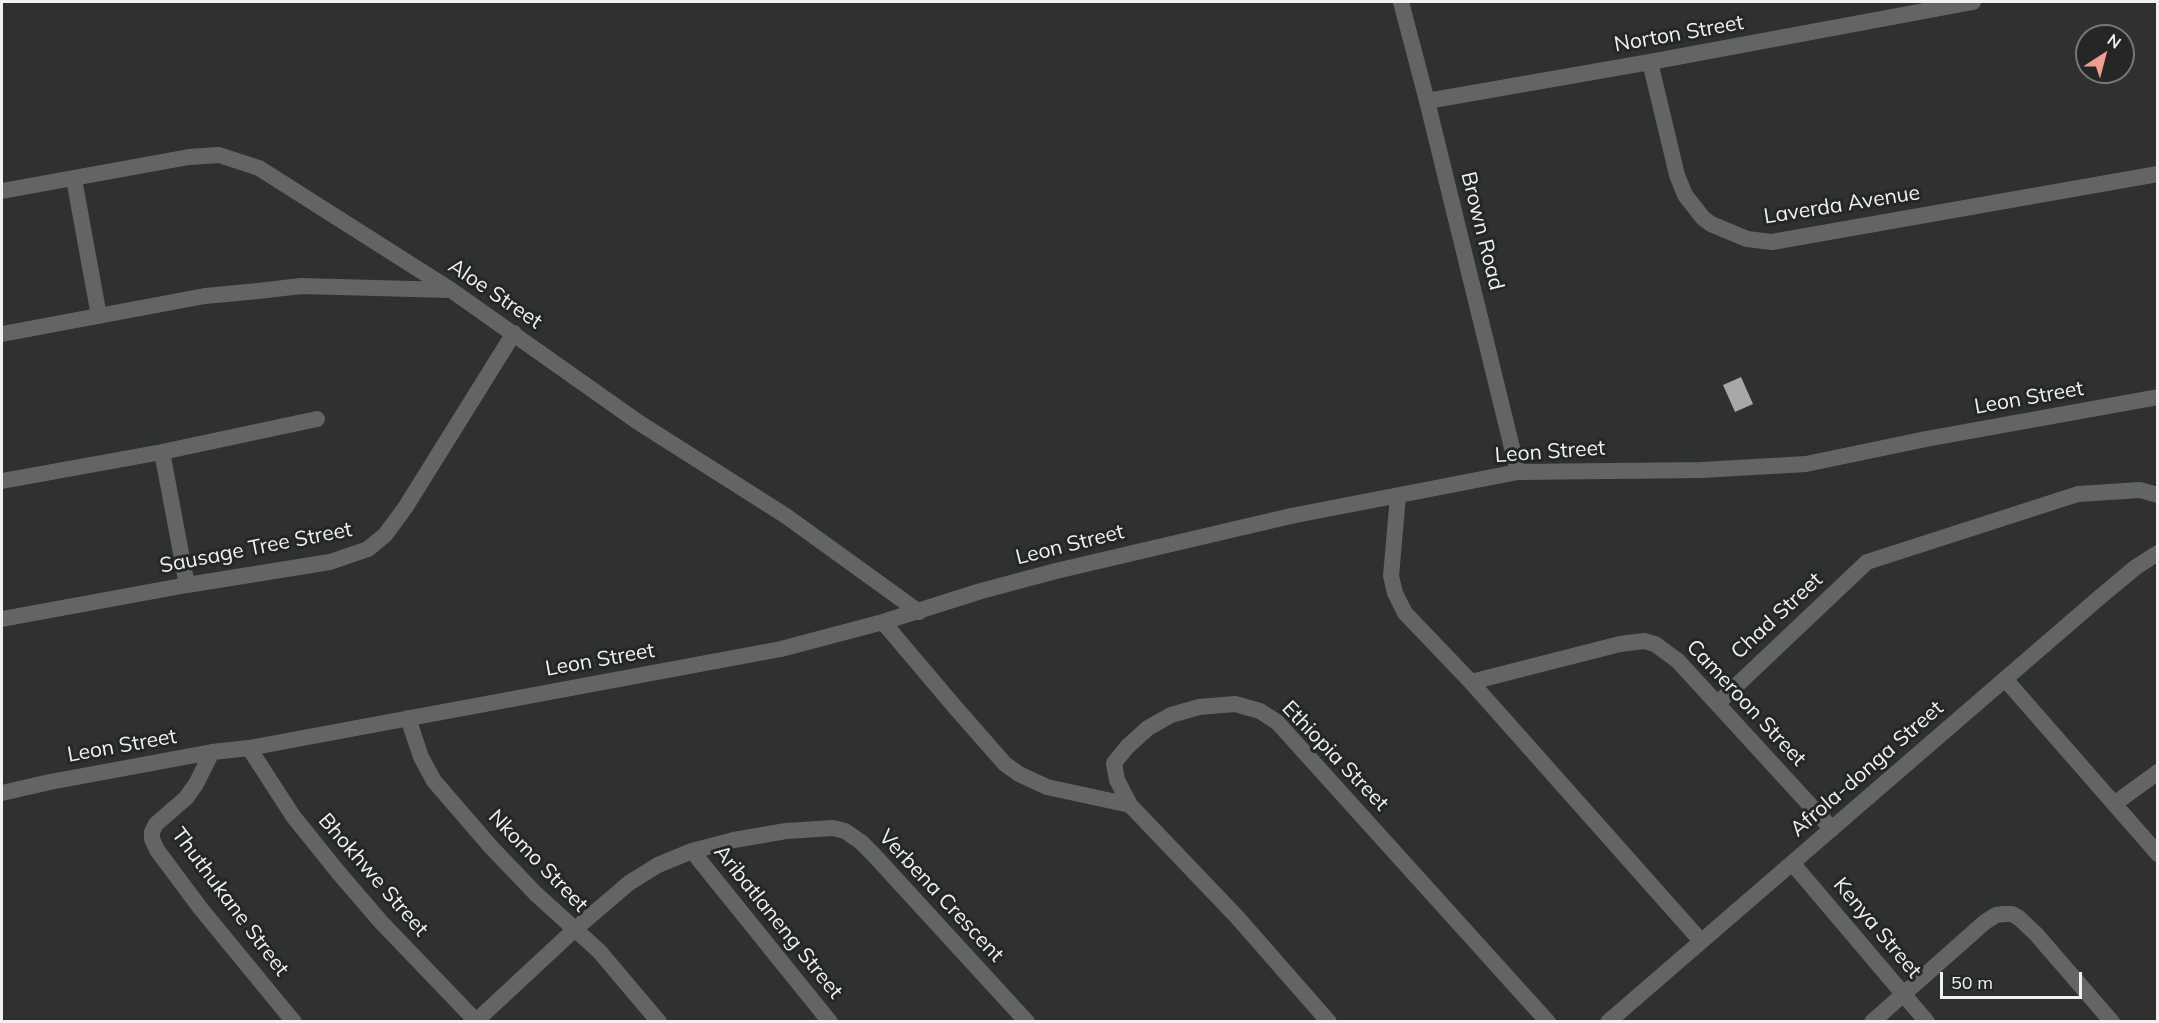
<!DOCTYPE html>
<html>
<head>
<meta charset="utf-8">
<style>
  body { margin:0 }
  #map { position:relative; width:2159px; height:1023px; overflow:hidden; background:#2e3130; font-family:Mulish,sans-serif }
  canvas { display:block }
  .frame { position:absolute; inset:0; border:3px solid #f0f2f1; pointer-events:none }
  .north { position:absolute; left:2075px; top:24px; width:60px; height:60px; box-sizing:border-box; background:#242726; border:2px solid #767877; border-radius:50%; rotate:36deg; font-size:16px; font-weight:700; line-height:24px; text-align:center; color:#f0f2f1 }
  .north::after { content:''; display:block; margin:auto; width:21px; height:27px; background:#f59c92; clip-path:polygon(50% 0,100% 100%,50% 72%,0 100%) }
  .scale { position:absolute; left:1940px; top:972px; width:142px; height:27px; box-sizing:border-box; border:3px solid #f0f2f1; border-top:0; padding-left:8px; font-size:18px; line-height:21px; white-space:nowrap; color:#f0f2f1; -webkit-text-stroke:4px #242726; paint-order:stroke }
</style>
</head>
<body>
<div id="map">
<canvas width="2159" height="1023"></canvas>
<div class="frame"></div>
<div class="north">N</div>
<div class="scale">50 m</div>
</div>
<script>
const c = document.querySelector('canvas').getContext('2d');
c.lineJoin = 'round';
function fill(path, color) { c.fillStyle = color; c.fill(path, 'evenodd'); }
const toPath = rows => new Path2D(rows.map(r => 'M' + r).join(''));
function trace(path, color, width, dash) { c.strokeStyle = color; c.lineWidth = width; c.lineCap = dash ? 'butt' : 'round'; c.setLineDash(dash || []); c.stroke(path); }
function write(font, color, halo, rows, align = 'center') {
  c.font = font + ' Mulish,sans-serif'; c.lineWidth = 6; c.setLineDash([]); c.textBaseline = 'middle'; c.strokeStyle = halo; c.fillStyle = color; for (const [text, x, y, turn = 0] of rows) {
    c.save(); c.translate(x, y); c.rotate((+turn || 0) * Math.PI / 180); c.textAlign = isNaN(turn) ? turn : align; if (halo) c.strokeText(text, 0, 0); c.fillText(text, 0, 0); c.restore();
  }
}
const building = toPath([
  [1741,377,1753,404,1735,412,1723,385]
]);
const street = toPath([
  [1401,2,1427,101,1518,472],
  [1650,62,1677,175,1685,195,1703,218,1711,224,1747,239,1772,242,2158,174],
  [1427,101,1650,62,1973,2],
  [74,179,99,316],
  [2,191,189,157,219,155,259,168,451,290,638,422,786,516,919,612],
  [2,334,205,296,258,291,301,286,450,290],
  [162,452,187,585],
  [2,481,162,452,317,419],
  [1398,496,1391,576,1395,593,1405,613,1471,682,1701,941],
  [2,619,187,585,330,562,368,549,385,535,405,508,514,333],
  [883,622,954,706,1005,764,1019,774,1047,787,1130,805],
  [2005,679,2158,854],
  [1471,682,1620,644,1644,641,1655,644,1678,661,1832,829],
  [1718,703,1867,562,2078,494,2140,490,2158,495],
  [408,718,421,757,434,781,491,847,536,894,599,951,659,1022],
  [249,748,293,816,338,872,381,922,477,1022],
  [212,752,196,784,186,798,156,824,152,832,152,839,157,850,201,909,294,1022],
  [2,793,50,782,212,752,249,748,781,649,883,622,981,591,1056,571,1291,516,1518,472,1702,470,1806,464,1926,439,2158,397],
  [2114,804,2158,772],
  [692,851,830,1022],
  [1793,864,1927,1022],
  [475,1022,574,930,629,883,658,865,692,851,734,840,786,831,833,828,845,831,861,842,873,854,1027,1022],
  [1329,1022,1237,917,1130,805,1117,780,1114,763,1127,747,1148,728,1171,715,1199,707,1235,704,1260,711,1277,722,1548,1022],
  [1608,1022,2100,597,2136,567,2158,553],
  [1872,1022,1985,922,1996,915,2004,914,2012,914,2019,918,2036,934,2112,1022]
]);
const streetNames = [
  ["Norton Street",1679,34,-10],
  ["Laverda Avenue",1842,205,-9],
  ["Brown Road",1482,231,76],
  ["Aloe Street",495,294,34],
  ["Leon Street",2029,398,-10],
  ["Leon Street",1550,452,-4],
  ["Leon Street",1070,545,-14],
  ["Sausage Tree Street",256,548,-11],
  ["Chad Street",1777,616,-43],
  ["Leon Street",600,660,-10],
  ["Cameroon Street",1746,703,47],
  ["Leon Street",122,746,-10],
  ["Ethiopia Street",1335,756,46],
  ["Afrola-donga Street",1867,769,-41],
  ["Nkomo Street",538,861,46],
  ["Bhokhwe Street",373,875,49],
  ["Verbena Crescent",941,896,47],
  ["Thuthukane Street",230,902,53],
  ["Aribatlaneng Street",778,922,51],
  ["Kenya Street",1877,928,50]
];
fill(building, '#a6a9a6');
trace(street, '#636565', 16);
write('21px', '#f0f2f1', '#242726', streetNames);
</script>
</body>
</html>
